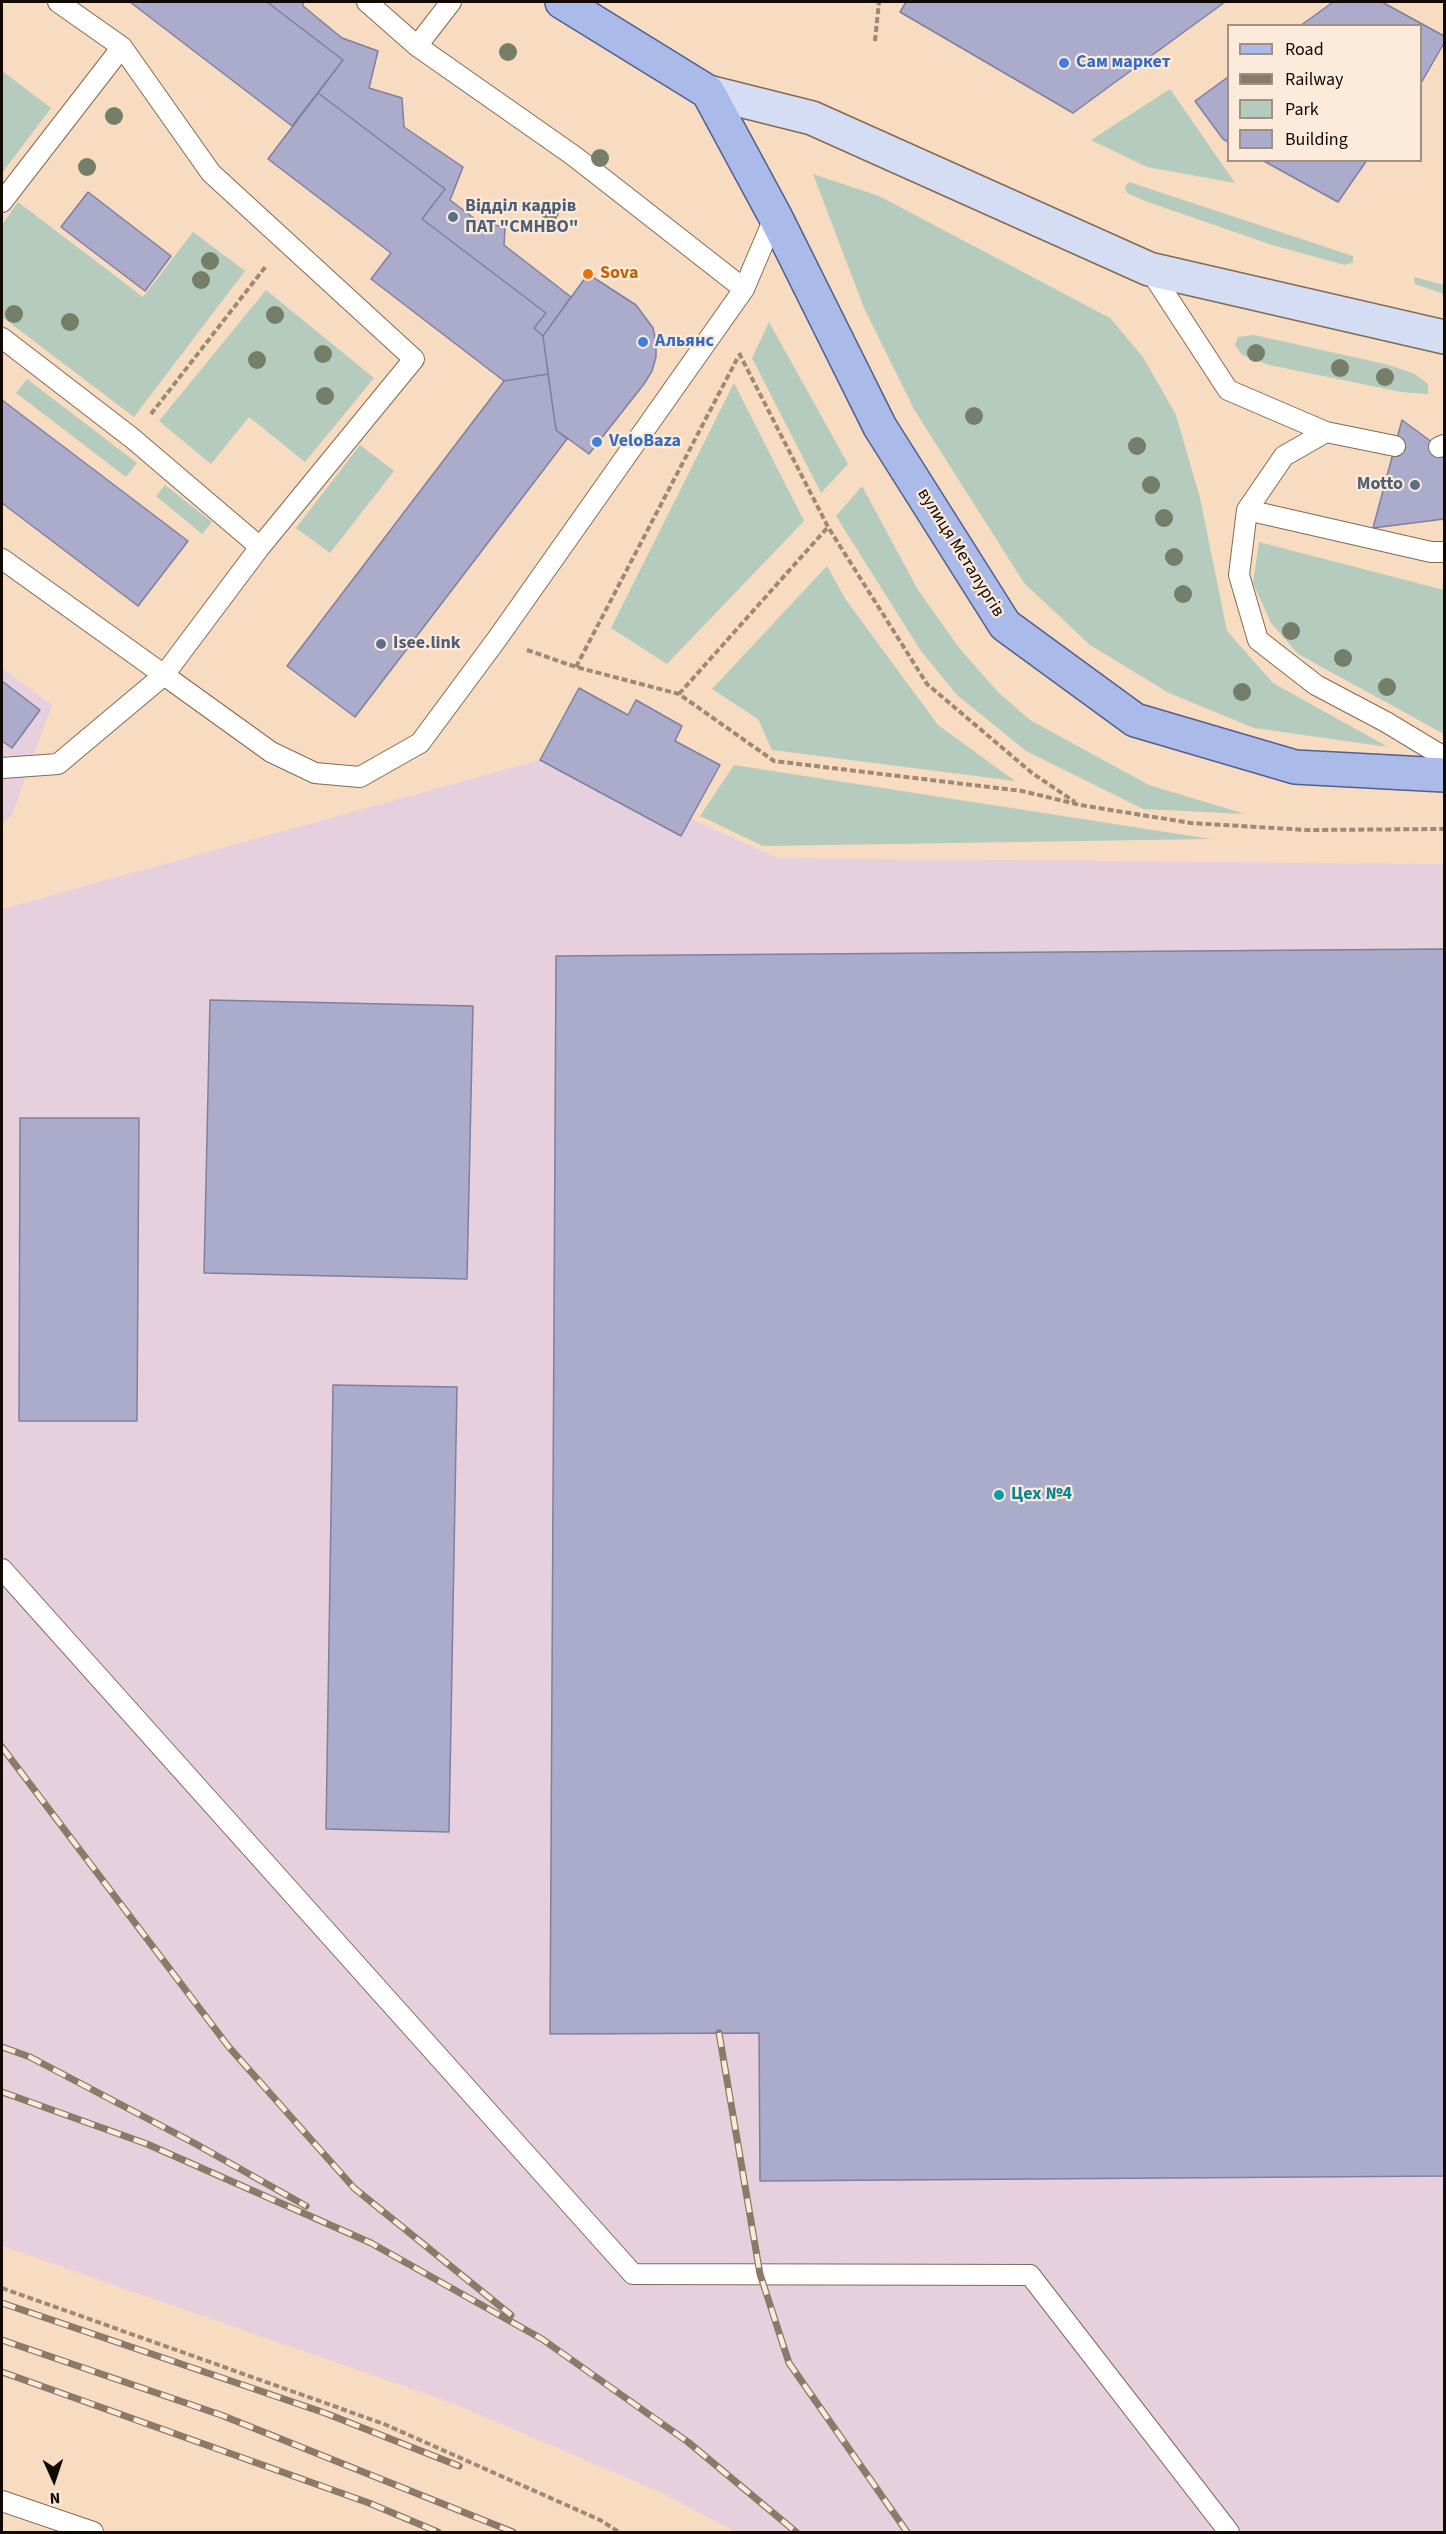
<!DOCTYPE html>
<html>
<head>
<meta charset="utf-8">
<style>
  body { margin:0 }
  #map { position:relative; width:1446px; height:2534px; overflow:hidden; background:#f8dcc1; font-family:"Source Sans 3",sans-serif }
  canvas { display:block }
  .frame { position:absolute; inset:0; border:3px solid #120902; pointer-events:none }
  .legend { position:absolute; left:1227px; top:24px; width:195px; height:138px; box-sizing:border-box; background:#fcebdb; border:2px solid #9e9184; margin:0; padding:8px 10px; list-style:none; font-size:18px; color:#120902 }
  .legend li { display:flex; align-items:center; gap:12px; height:30px }
  .legend b { width:30px; border:2px solid #9e9184 }
  .north { position:absolute; left:24px; top:2450px; width:60px; height:60px; -webkit-text-stroke:4px #fcebdb; paint-order:stroke; rotate:177deg; font-size:16px; font-weight:700; line-height:24px; text-align:center; color:#120902 }
  .north::after { content:''; display:block; margin:auto; width:21px; height:27px; background:#120902; clip-path:polygon(50% 0,100% 100%,50% 72%,0 100%) }
</style>
</head>
<body>
<div id="map">
<canvas width="1446" height="2534"></canvas>
<div class="frame"></div>
<ul class="legend">
<li><b style="height:8px;background:#aabbea"></b>Road</li>
<li><b style="height:8px;background:#8c7967"></b>Railway</li>
<li><b style="height:16px;background:#b4cbbe"></b>Park</li>
<li><b style="height:16px;background:#ababcc"></b>Building</li>
</ul>
<div class="north">N</div>
</div>
<script>
const c = document.querySelector('canvas').getContext('2d');
c.lineJoin = 'round';
function fill(path, color) { c.fillStyle = color; c.fill(path, 'evenodd'); }
const toPath = rows => new Path2D(rows.map(r => 'M' + r).join(''));
function trace(path, color, width, dash) { c.strokeStyle = color; c.lineWidth = width; c.lineCap = dash ? 'butt' : 'round'; c.setLineDash(dash || []); c.stroke(path); }
function write(font, color, halo, rows, align = 'center') {
  c.font = font + ' "Source Sans 3",sans-serif'; c.lineWidth = 4.5; c.setLineDash([]); c.textBaseline = 'middle'; c.strokeStyle = halo; c.fillStyle = color; for (const [text, x, y, turn = 0] of rows) {
    c.save(); c.translate(x, y); c.rotate((+turn || 0) * Math.PI / 180); c.textAlign = isNaN(turn) ? turn : align; if (halo) c.strokeText(text, 0, 0); c.fillText(text, 0, 0); c.restore();
  }
}
const industrial = toPath([
  [2,668,52,705,12,815,2,825],
  [540,760,681,836,691,819,778,858,1444,864,1444,2532,736,2532,660,2492,455,2404,2,2246,2,909]
]);
const green = toPath([
  [2,71,51,108,2,173],
  [1170,89,1235,183,1147,167,1091,140],
  [813,174,879,196,1110,318,1143,357,1176,415,1200,498,1227,631,1273,683,1388,747,1254,728,1169,693,1090,645,1024,583,915,411,864,308],
  [1129,182,1353,256,1353,262,1345,265,1272,245,1145,201,1127,193,1125,187],
  [18,202,143,297,193,232,245,271,134,417,2,317,2,225],
  [1414,277,1444,285,1444,294,1415,284],
  [266,290,374,378,305,462,249,417,211,464,159,421],
  [769,322,848,464,821,493,752,358],
  [1254,335,1389,365,1415,374,1428,384,1428,394,1401,392,1269,365,1242,355,1235,345,1238,337],
  [27,379,137,463,126,477,16,393],
  [734,383,804,521,667,664,611,628],
  [360,445,394,471,330,553,296,528],
  [165,485,212,522,202,534,156,496],
  [862,486,918,590,960,649,998,692,1030,720,1149,785,1245,814,1143,809,1026,751,957,695,921,651,836,516],
  [1259,542,1444,590,1444,734,1298,654,1271,623,1253,583],
  [827,566,846,600,938,725,1015,781,772,750,758,719,712,689],
  [734,765,1211,839,763,846,700,816]
]);
const building = toPath([
  [130,2,267,2,343,60,292,126,130,2],
  [267,2,303,2,303,6,342,38,378,51,369,88,402,98,404,127,463,167,450,200,475,219,505,228,504,245,571,297,543,336,534,328,546,313,422,219,445,189,318,93,343,60,267,2],
  [906,2,1225,2,1073,113,900,12,906,2],
  [1333,2,1382,2,1444,36,1444,43,1420,85,1420,26,1300,26,1333,2],
  [1228,77,1228,142,1223,139,1195,101,1228,77],
  [318,93,445,189,422,219,546,313,534,328,543,336,548,374,504,381,371,279,391,253,268,159,318,93],
  [1262,160,1367,160,1338,202,1262,160],
  [88,192,171,256,145,291,61,227,88,192],
  [588,274,636,305,653,328,656,342,656,357,652,371,644,384,589,454,556,430,543,336,588,274],
  [548,374,556,430,567,439,355,717,287,666,504,381,548,374],
  [2,400,188,541,138,606,2,503,2,400],
  [1402,420,1444,451,1444,519,1373,528,1402,420],
  [2,681,40,710,12,748,2,741,2,681],
  [579,688,628,715,636,700,682,726,675,741,720,765,681,836,540,760,579,688],
  [1444,949,1444,2176,760,2181,759,2033,550,2034,556,956,1444,949],
  [210,1000,473,1006,467,1279,204,1273,210,1000],
  [20,1118,139,1118,137,1421,19,1421,20,1118],
  [333,1385,457,1387,449,1832,326,1829,333,1385]
]);
const path = toPath([
  [875,41,879,2],
  [739,353,828,527,927,684,1032,773,1075,802],
  [151,414,266,266],
  [527,650,576,667,679,694,774,761,1022,791,1080,805,1191,823,1307,830,1444,829],
  [576,667,737,359],
  [679,694,828,527],
  [2,2288,384,2424,600,2520,619,2532]
]);
const lane = toPath([
  [58,2,122,47,211,173,414,359,260,547,164,675,271,752,315,773,360,777,420,743,497,639,744,289,775,216],
  [367,2,417,46,574,156,744,289],
  [417,46,451,2],
  [2,202,122,47],
  [1149,269,1228,390,1326,432,1395,446],
  [2,338,132,438,260,547],
  [1326,432,1284,456,1247,510,1239,575,1258,640,1316,685,1386,722,1444,757],
  [1439,447,1444,445],
  [1247,510,1431,552,1444,552],
  [2,559,164,675,58,764,2,768],
  [2,1569,633,2274,1030,2275,1229,2532],
  [2,2501,93,2532]
]);
const secondary = toPath([
  [708,92,812,118,1149,269,1444,337]
]);
const primary = toPath([
  [562,2,708,92,775,216,880,427,1005,625,1135,720,1295,767,1444,775]
]);
const rail = toPath([
  [2,1747,228,2046,354,2188,511,2315],
  [719,2033,760,2274,789,2363,907,2532],
  [2,2047,30,2057,194,2143,306,2206],
  [2,2092,147,2144,371,2243,542,2339,688,2442,796,2532],
  [2,2303,325,2413,459,2466],
  [2,2340,221,2415,513,2532],
  [2,2372,369,2503,438,2532]
]);
const trees = [
  [508,52],
  [114,116],
  [600,158],
  [87,167],
  [550,212],
  [210,261],
  [201,280],
  [14,314],
  [275,315],
  [70,322],
  [1256,353],
  [323,354],
  [257,360],
  [1340,368],
  [1385,377],
  [325,396],
  [974,416],
  [1137,446],
  [1151,485],
  [1164,518],
  [1174,557],
  [1183,594],
  [1291,631],
  [1343,658],
  [1387,687],
  [1242,692]
];
const markers = [
  [1064,63,6,"#3f7fe0"],
  [453,217,6,"#5c6f8a"],
  [588,274,6,"#e8710a"],
  [643,342,6,"#3f7fe0"],
  [597,442,6,"#3f7fe0"],
  [1415,485,6,"#5c6f8a"],
  [381,644,6,"#5c6f8a"],
  [999,1495,6,"#0f9aa8"]
];
const shopNames = [
  ["Сам маркет",1076,63],
  ["Альянс",655,342],
  ["VeloBaza",609,442]
];
const serviceNames = [
  ["Відділ кадрів",465,207],
  ["ПАТ \"СМНВО\"",465,228],
  ["Motto",1403,485,"right"],
  ["Isee.link",393,644]
];
const foodNames = [
  ["Sova",600,274]
];
const streetNames = [
  ["вулиця Металургів",960,553,58]
];
const cultureNames = [
  ["Цех №4",1011,1495]
];
fill(industrial, '#e7d0dd');
fill(green, '#b4cbbe');
fill(building, '#ababcc');
trace(building, '#807f9f', 1.5);
trace(lane, '#826a51', 22);
trace(secondary, '#826a51', 36);
trace(primary, '#505f90', 36);
trace(path, '#9d8976', 4, [6, 3]);
trace(lane, '#fff', 20);
trace(secondary, '#d4ddf4', 33);
trace(primary, '#aabbea', 33);
trace(rail, '#8c7967', 7);
trace(rail, '#fcebdb', 4.5, [14]);
c.fillStyle = '#757e68';
for (const [x, y] of trees) { c.beginPath(); c.arc(x, y, 9, 0, 2 * Math.PI); c.fill(); }
for (const [x, y, r, color] of markers) { const dot = new Path2D(); dot.arc(x, y, r, 0, 2 * Math.PI); c.fillStyle = color; c.fill(dot); trace(dot, '#fcebdb', 2); }
write('bold 18px', '#366cbe', '#fcebdb', shopNames, 'left');
write('bold 18px', '#4e5e75', '#fcebdb', serviceNames, 'left');
write('bold 18px', '#c56008', '#fcebdb', foodNames, 'left');
write('18px', '#120902', '#fcebdb', streetNames);
write('bold 18px', '#0d838f', '#fcebdb', cultureNames, 'left');
</script>
</body>
</html>
